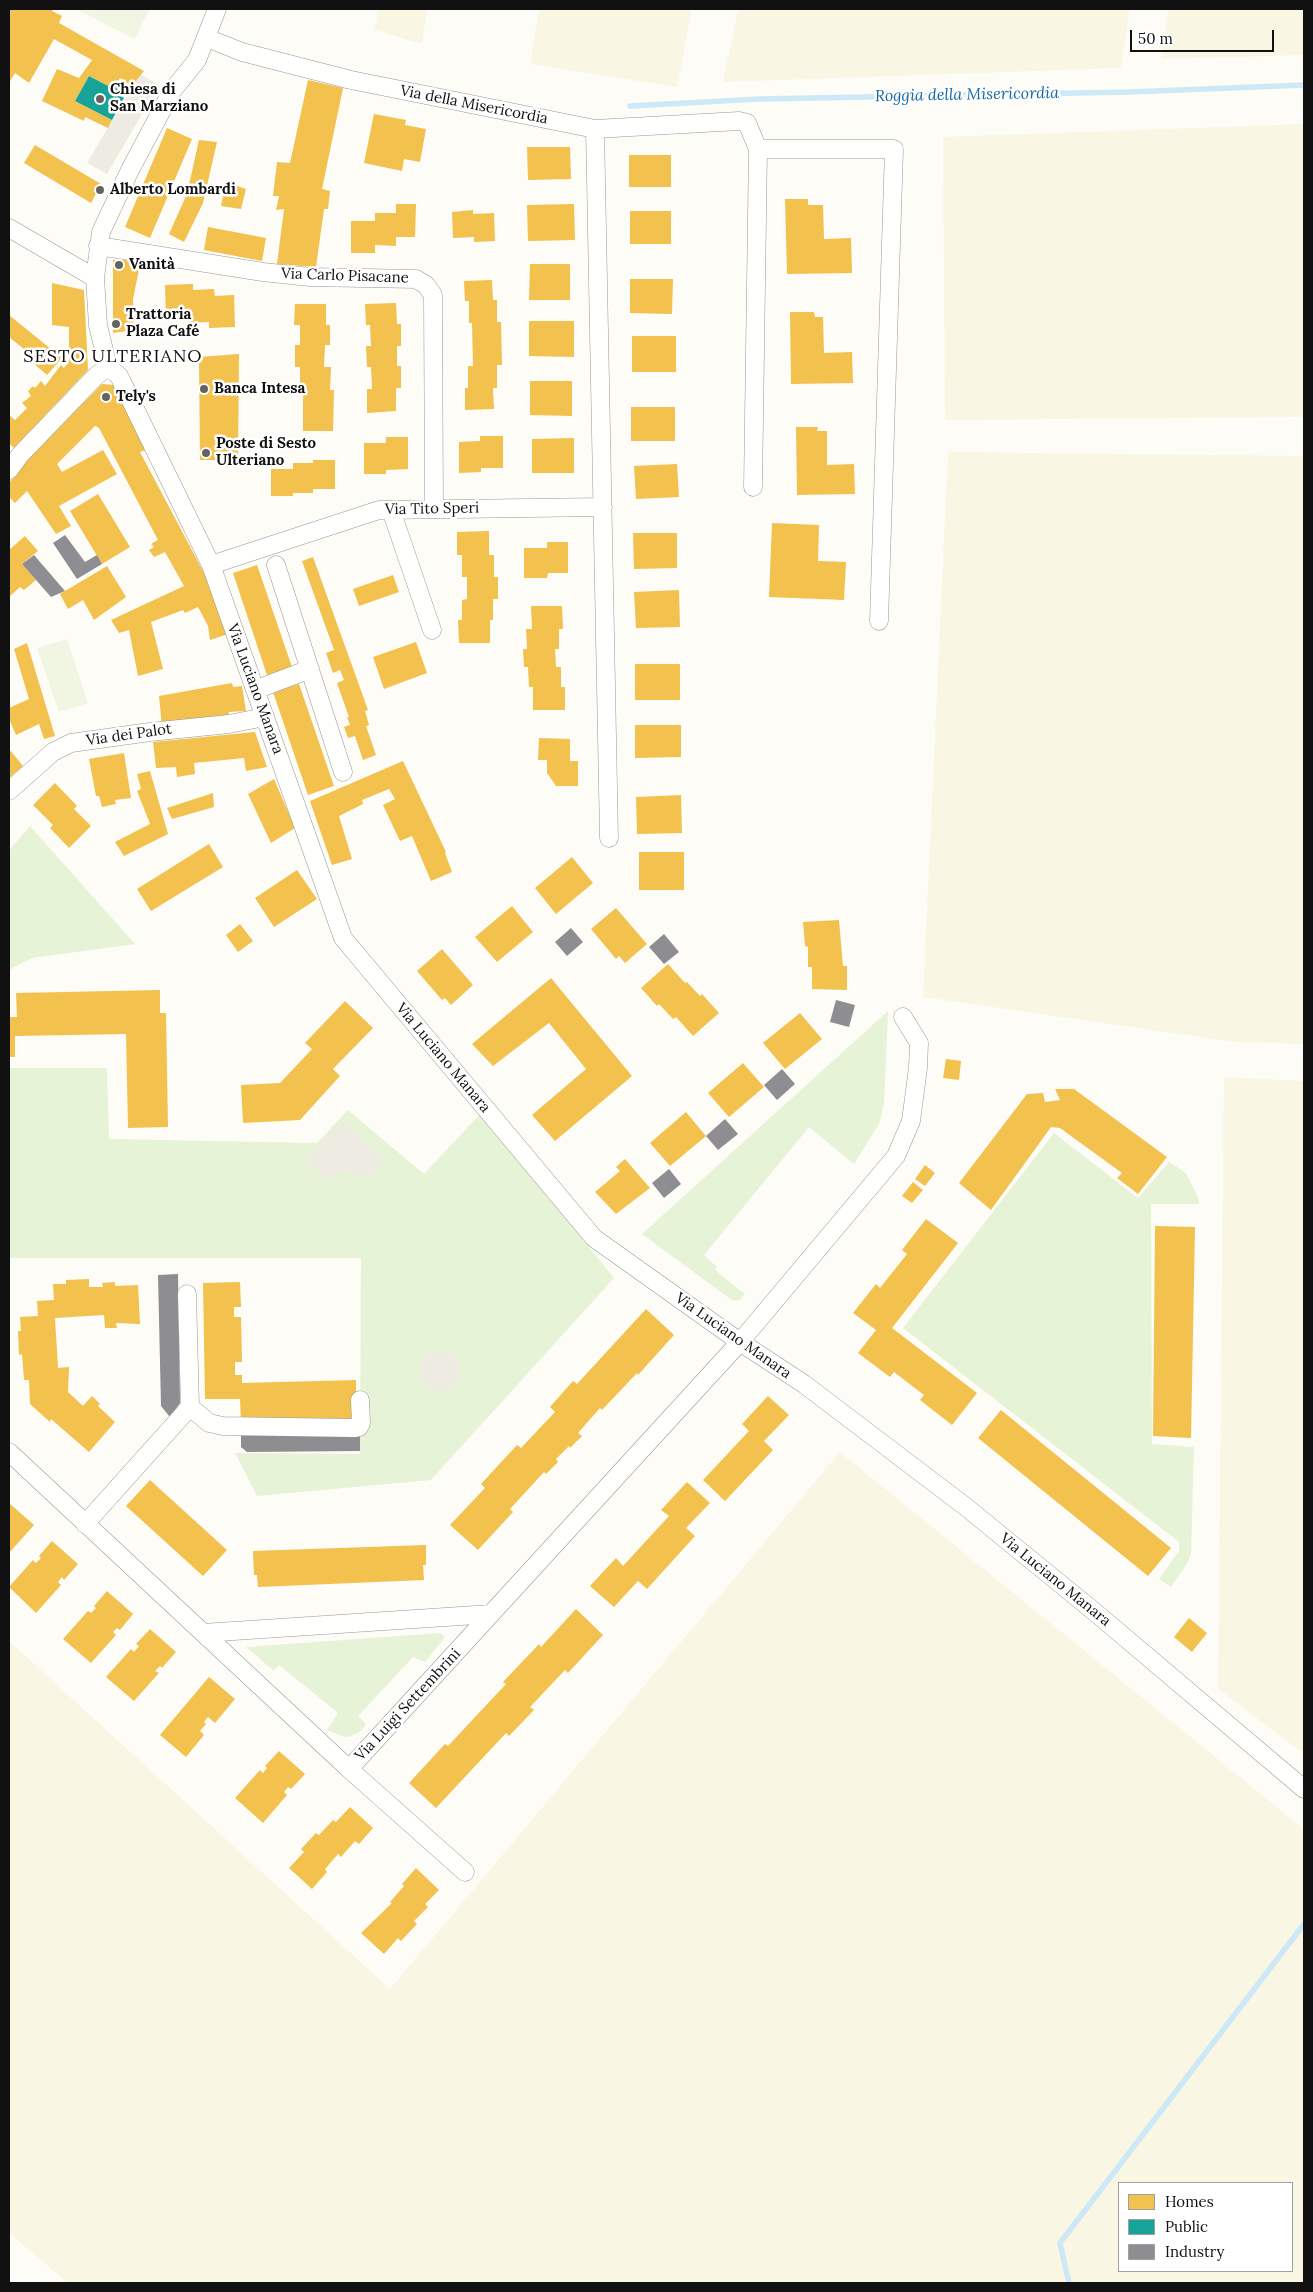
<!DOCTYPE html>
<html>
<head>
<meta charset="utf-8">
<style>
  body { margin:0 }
  #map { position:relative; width:1313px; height:2292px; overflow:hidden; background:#fdfcf7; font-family:Lora,serif }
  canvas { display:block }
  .frame { position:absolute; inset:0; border:10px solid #111; pointer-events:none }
  .legend { position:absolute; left:1118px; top:2182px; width:175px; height:90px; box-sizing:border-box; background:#fff; border:1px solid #a0a0a0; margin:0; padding:6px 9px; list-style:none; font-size:15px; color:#111 }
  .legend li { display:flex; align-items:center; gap:10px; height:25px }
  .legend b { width:25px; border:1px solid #a0a0a0 }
  .scale { position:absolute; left:1130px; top:30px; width:144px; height:22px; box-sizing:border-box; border:2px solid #111; border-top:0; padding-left:6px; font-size:15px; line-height:18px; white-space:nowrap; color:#111; -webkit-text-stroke:4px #fff; paint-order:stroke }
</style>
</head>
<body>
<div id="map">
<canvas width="1313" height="2292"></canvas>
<div class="frame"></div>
<ul class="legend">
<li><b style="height:14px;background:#f2c14e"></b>Homes</li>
<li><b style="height:14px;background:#17a398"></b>Public</li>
<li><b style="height:14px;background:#8d8d92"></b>Industry</li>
</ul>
<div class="scale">50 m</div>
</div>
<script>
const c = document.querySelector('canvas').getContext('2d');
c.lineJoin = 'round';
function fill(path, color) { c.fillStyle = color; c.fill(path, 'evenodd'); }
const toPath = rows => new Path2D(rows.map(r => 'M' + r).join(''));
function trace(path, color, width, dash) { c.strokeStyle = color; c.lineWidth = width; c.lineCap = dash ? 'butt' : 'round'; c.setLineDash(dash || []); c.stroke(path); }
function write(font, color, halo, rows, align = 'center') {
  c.font = font + ' Lora,serif'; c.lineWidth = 5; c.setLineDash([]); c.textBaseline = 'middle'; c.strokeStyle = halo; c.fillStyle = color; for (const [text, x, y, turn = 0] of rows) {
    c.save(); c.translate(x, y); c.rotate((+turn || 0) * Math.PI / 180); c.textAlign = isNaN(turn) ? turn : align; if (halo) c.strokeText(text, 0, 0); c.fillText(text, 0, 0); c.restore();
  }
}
const farmland = toPath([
  [378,9,427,9,422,44,375,30],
  [539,9,692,9,677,87,530,64],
  [738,9,1130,9,1121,68,723,82],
  [1169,9,1304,9,1304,55,1161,59],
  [1304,124,1304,417,945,420,943,137],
  [948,452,1304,456,1304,1044,1235,1042,923,997],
  [1224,1077,1304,1081,1304,1754,1218,1689],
  [840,1452,1304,1829,1304,2283,68,2283,9,2233,9,1641,390,1989],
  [1292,2183,1292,2271,1119,2271,1119,2183]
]);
const green = toPath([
  [30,826,135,944,32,958,9,970,9,850],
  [888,1011,884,1104,879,1124,854,1164,809,1127,704,1255,717,1267,715,1270,745,1294,740,1300,733,1301,642,1234],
  [9,1068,107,1068,109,1139,317,1143,348,1110,424,1174,481,1113,614,1278,431,1480,257,1496,235,1453,360,1454,361,1258,9,1258],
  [1054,1133,1138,1198,1169,1162,1186,1173,1198,1197,1199,1204,1151,1204,1152,1444,1194,1447,1191,1554,1188,1562,1171,1587,1159,1579,1179,1551,1179,1542,903,1328],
  [441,1633,445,1637,425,1662,413,1657,358,1716,366,1724,361,1731,351,1736,344,1737,327,1730,338,1713,279,1665,274,1671,246,1647]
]);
const pitch = toPath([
  [76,9,150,9,134,39],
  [67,639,88,703,59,712,37,648]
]);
const plaza = toPath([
  [140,74,159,85,107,174,87,163],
  [343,1122,385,1161,365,1178,344,1171,327,1180,305,1159],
  '420 1371a20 20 0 1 1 40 0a20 20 0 1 1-40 0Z'
]);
const homes = toPath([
  [9,9,54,9,52,11,62,16,59,23,144,71,132,86,120,78,114,89,89,76,75,101,112,120,108,128,85,117,84,121,42,101,57,69,79,78,92,60,54,39,29,83,15,73,9,83],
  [308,80,343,88,322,189,330,191,328,209,324,209,316,267,277,264,284,209,276,210,279,196,273,196,277,162,290,163],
  [374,114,406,120,405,125,426,129,420,162,404,159,402,171,364,163],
  [167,128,192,139,150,238,125,227],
  [199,140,217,142,203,203,184,242,169,234,187,194],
  [35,145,101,184,91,203,24,163],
  [527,147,570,147,571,179,528,180],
  [629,155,671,155,671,187,629,187],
  [226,182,246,189,241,209,221,206],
  [785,199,808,199,808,205,823,205,824,239,851,238,852,273,787,274],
  [396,204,416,204,415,237,396,237,396,246,375,245,375,253,351,253,351,221,375,221,375,213,396,213],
  [574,204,575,240,528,241,527,205],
  [473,210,473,214,494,213,495,241,474,242,474,237,453,238,452,212],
  [630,211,671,211,671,244,630,244],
  [208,227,266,238,262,261,204,250],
  [113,260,141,260,133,299,134,330,113,333],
  [530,264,570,264,570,300,529,300],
  [630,279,673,279,672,314,630,313],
  [492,280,493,300,497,300,497,322,501,322,502,365,497,365,497,388,493,388,494,409,465,410,465,388,468,388,468,366,473,366,472,323,469,323,469,301,465,301,464,281],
  [52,283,84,290,88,370,14,448,9,443,9,415,15,420,27,408,22,403,31,396,28,391,33,386,35,388,41,381,45,386,61,365,64,368,69,361,69,327,52,325],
  [193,284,193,290,214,289,215,296,234,295,235,327,209,328,209,322,188,323,187,317,166,318,165,285],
  [396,303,397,324,401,324,401,346,397,346,397,366,401,366,401,388,396,388,396,411,367,413,367,389,372,389,371,367,367,367,366,346,371,346,370,325,366,325,365,304],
  [295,304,326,304,326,325,330,325,330,345,325,345,324,367,331,367,330,390,334,390,333,431,303,431,303,390,300,389,300,367,295,367,295,345,300,345,300,325,294,325],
  [790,312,814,312,815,317,823,317,824,353,852,352,853,383,791,384],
  [9,315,62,358,47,375,27,358,30,354,9,337],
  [529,321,574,321,574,357,529,356],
  [632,336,676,336,676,372,632,372],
  [239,354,238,460,200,460,199,357],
  [530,381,572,381,572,416,530,415],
  [102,384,114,385,146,450,140,452,205,575,224,619,228,634,210,640,208,626,198,607,185,613,183,610,151,622,163,669,138,676,129,630,119,633,111,620,184,586,165,552,154,557,149,550,154,547,151,544,158,540,99,428,95,426,57,464,62,472,103,450,117,474,59,506,71,526,56,534,27,491,15,503,9,497,9,483,27,460],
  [631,407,675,407,675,441,631,441],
  [796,427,818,427,817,431,827,431,827,465,854,464,855,494,797,495],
  [480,436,503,436,503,468,481,468,481,472,459,473,459,442,480,441],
  [386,437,408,437,408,469,386,470,386,474,364,474,364,443,386,443],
  [574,438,574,473,532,473,532,439],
  [313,460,335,460,335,489,313,489,313,493,293,493,293,496,271,496,271,469,293,469,293,463,313,463],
  [677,464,679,497,636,499,634,466],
  [98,494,130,547,102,564,70,511],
  [772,523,819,525,818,561,846,562,844,600,769,597],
  [489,531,489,555,494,555,494,577,498,577,498,599,493,599,493,620,490,620,490,643,459,643,458,620,462,620,462,600,467,599,467,577,462,577,462,555,457,555,457,532],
  [633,533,677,533,677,568,634,569],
  [25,536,38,551,22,564,36,580,24,590,20,587,9,597,9,550],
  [547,542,568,542,568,573,548,573,547,578,524,578,524,548,547,548],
  [313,557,368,710,365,711,369,725,366,726,376,755,363,760,355,736,348,738,344,727,350,725,347,717,349,717,337,683,344,680,340,670,333,673,326,653,334,650,302,561],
  [257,565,292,667,267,675,233,573],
  [107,566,126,597,94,620,83,600,68,609,60,594],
  [393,575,399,592,359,606,353,589],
  [679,590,680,627,636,628,634,592],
  [531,606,562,606,563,629,559,629,559,649,555,649,556,667,561,667,561,687,565,687,565,710,533,710,533,687,529,687,528,667,524,667,523,649,527,649,526,629,532,629],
  [416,642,427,673,384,689,373,657],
  [27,643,55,736,44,739,39,724,16,735,9,719,9,708,29,699,14,649],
  [635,664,680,664,680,700,635,700],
  [232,683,233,687,242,686,246,711,229,712,228,717,162,727,159,696],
  [299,684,334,786,308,795,273,692],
  [635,725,681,725,681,757,635,758],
  [255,732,267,767,246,771,244,758,194,763,195,774,177,777,176,767,156,768,153,742],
  [539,738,570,739,570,761,578,761,578,786,556,786,547,773,547,760,538,760],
  [9,749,23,766,9,778],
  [124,753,131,798,115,800,116,804,102,807,99,796,96,796,89,759],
  [403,761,446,852,445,853,452,872,431,881,412,836,400,841,383,805,395,799,389,789,362,800,363,804,339,816,352,859,332,865,310,801],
  [150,771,168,834,124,856,115,842,150,824,137,791,141,789,137,774],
  [274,779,295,828,271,843,248,794],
  [55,783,77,806,74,809,91,826,69,848,50,828,53,825,33,805],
  [213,793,214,807,172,819,167,808],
  [681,795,682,833,637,834,636,797],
  [209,844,223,867,151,911,137,889],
  [639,852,684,852,684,890,639,890],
  [572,857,593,883,556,914,535,888],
  [297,870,317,899,274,927,255,898],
  [512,906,533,932,497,962,475,937],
  [616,908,647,944,625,963,619,956,616,959,591,929],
  [839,920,843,966,847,966,847,990,812,989,812,967,808,967,808,947,805,946,803,922],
  [240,924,253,941,238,952,226,935],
  [442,949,473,985,451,1005,445,998,442,1000,417,971],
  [668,964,685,983,687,982,700,996,702,994,719,1013,693,1036,676,1017,673,1019,659,1004,657,1006,641,988],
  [551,978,632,1076,555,1141,532,1115,586,1069,549,1023,493,1066,472,1044],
  [160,990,160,1013,166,1013,168,1127,128,1128,126,1034,15,1036,15,1057,9,1057,9,1017,17,1017,16,993],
  [345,1001,373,1028,333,1069,340,1076,300,1120,243,1123,241,1085,280,1083,312,1049,305,1043],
  [800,1013,822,1039,785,1069,763,1043],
  [946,1059,961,1061,959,1080,943,1078],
  [743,1063,764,1087,729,1117,708,1093],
  [1055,1089,1074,1089,1167,1157,1138,1194,1117,1178,1122,1173,1060,1128,1051,1127,991,1210,959,1183,1027,1094,1043,1093,1045,1102,1060,1100],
  [686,1112,706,1136,670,1166,650,1143],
  [625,1159,650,1188,616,1214,595,1192,620,1171,616,1167],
  [925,1165,935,1173,925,1186,915,1179],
  [913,1182,923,1190,912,1203,902,1196],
  [926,1219,958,1243,892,1328,977,1393,952,1425,920,1400,924,1395,894,1372,890,1377,858,1353,876,1330,853,1313,876,1284,880,1288,907,1254,902,1250],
  [1155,1226,1195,1227,1191,1438,1153,1436],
  [89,1279,89,1287,103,1287,102,1283,115,1282,115,1286,138,1285,140,1324,116,1323,117,1328,105,1328,104,1315,55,1318,58,1368,69,1367,68,1392,83,1406,92,1396,100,1404,98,1406,115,1422,89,1452,51,1419,50,1422,30,1404,29,1380,24,1380,22,1354,19,1355,18,1331,21,1331,20,1317,38,1316,37,1301,54,1300,53,1284,66,1284,66,1280],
  [240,1282,241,1307,234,1307,234,1317,241,1317,242,1362,235,1362,235,1375,242,1375,242,1383,356,1380,356,1420,241,1422,240,1399,205,1399,203,1283],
  [646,1309,674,1335,638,1375,637,1373,602,1410,600,1408,578,1433,582,1436,570,1448,569,1446,556,1459,558,1462,546,1474,544,1472,510,1509,513,1512,478,1550,450,1525,485,1488,481,1484,517,1445,521,1448,555,1412,550,1407,573,1381,577,1384],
  [768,1396,789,1415,764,1441,773,1450,725,1501,703,1480,749,1431,742,1424],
  [1001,1410,1171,1548,1148,1576,978,1438],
  [150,1480,227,1550,203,1576,126,1506],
  [687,1482,710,1503,686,1528,695,1536,647,1589,638,1581,614,1607,590,1586,616,1558,623,1566,669,1516,661,1510],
  [9,1503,34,1525,9,1553],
  [52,1541,78,1564,64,1580,62,1577,58,1582,61,1585,36,1613,9,1587,33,1560,36,1563,41,1558,39,1556],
  [426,1545,426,1565,423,1565,424,1580,258,1587,257,1575,254,1575,253,1551],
  [107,1591,133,1614,120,1630,117,1628,113,1632,116,1635,91,1663,63,1639,88,1611,91,1613,96,1608,94,1606],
  [576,1609,603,1635,568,1673,565,1670,530,1707,534,1710,509,1736,506,1733,436,1808,409,1783,445,1744,448,1746,506,1684,503,1682,539,1644,541,1647],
  [1189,1618,1207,1633,1192,1652,1174,1637],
  [150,1629,176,1652,162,1668,160,1666,155,1671,159,1673,134,1701,106,1677,131,1649,134,1652,139,1646,136,1644],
  [209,1677,235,1699,215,1723,208,1717,204,1722,206,1724,200,1731,204,1735,186,1757,160,1735],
  [279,1751,305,1774,291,1789,288,1787,284,1792,287,1795,263,1823,235,1798,260,1770,263,1773,267,1768,265,1766],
  [350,1807,373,1828,359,1844,355,1841,341,1857,338,1854,325,1869,327,1872,312,1889,289,1868,304,1852,301,1849,316,1833,319,1835,333,1820,336,1822],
  [416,1868,439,1890,425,1904,428,1907,414,1921,417,1924,401,1941,398,1938,384,1954,361,1933,392,1903,390,1902,404,1886,402,1884]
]);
const public = toPath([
  [89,76,114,89,117,83,126,88,121,96,124,98,112,120,75,101]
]);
const industry = toPath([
  [65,535,85,562,97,555,102,564,77,579,53,543],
  [34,555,65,591,51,597,22,564],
  [571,928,583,942,567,956,555,942],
  [664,934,679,952,664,964,649,947],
  [836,1000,855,1005,849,1027,830,1022],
  [782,1069,795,1084,777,1100,764,1085],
  [725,1119,738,1134,718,1150,706,1136],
  [669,1169,681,1184,664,1198,652,1183],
  [178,1274,180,1403,170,1417,161,1406,158,1275],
  [360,1433,360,1451,247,1452,241,1447,241,1434]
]);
const stream = toPath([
  [630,106,759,99,1130,92,1304,85],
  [1069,2283,1060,2243,1304,1924]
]);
const minor = toPath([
  [217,9,197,60,172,91,130,170,101,232,95,278,98,325,108,367,119,376,211,565,343,938,594,1238,740,1342,804,1384,966,1507,1096,1613,1304,1789],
  [207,38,242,52,351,80,595,129,739,121,747,123,758,149,894,149,879,621],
  [595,129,609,838],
  [9,228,95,278],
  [98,246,263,272,310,277,416,279,426,285,433,295,434,509],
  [9,470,20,455,96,376,108,367],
  [753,487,758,149],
  [391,510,432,630],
  [211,565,379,510,603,507],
  [276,565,343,772],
  [255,690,310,669],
  [9,791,53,752,71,743,150,732,229,724,265,717],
  [190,1407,209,1423,223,1426,355,1428,359,1427,361,1423,360,1400],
  [9,1452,349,1769,740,1342,896,1156,911,1121,918,1068,919,1043,903,1017],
  [85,1524,190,1407,187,1294],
  [203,1633,491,1614],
  [349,1769,465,1872]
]);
const markers = [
  [100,99,5,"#646362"],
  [100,190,5,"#646362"],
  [119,265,5,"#646362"],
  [116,324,5,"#646362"],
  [204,389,5,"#646362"],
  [106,397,5,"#646362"],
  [206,453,5,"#646362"]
];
const poiNames = [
  ["Chiesa di",110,90],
  ["San Marziano",110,107],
  ["Alberto Lombardi",110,190],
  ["Vanità",129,265],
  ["Trattoria",126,315],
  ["Plaza Café",126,332],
  ["Banca Intesa",214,389],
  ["Tely's",116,397],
  ["Poste di Sesto",216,444],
  ["Ulteriano",216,461]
];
const streetNames = [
  ["Via della Misericordia",474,105,11],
  ["Via Carlo Pisacane",345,276,2],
  ["Via Tito Speri",432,509,-1],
  ["Via Luciano Manara",255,689,70],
  ["Via dei Palot",129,735,-8],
  ["Via Luciano Manara",443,1058,50],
  ["Via Luciano Manara",733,1336,35],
  ["Via Luciano Manara",1055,1580,39],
  ["Via Luigi Settembrini",408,1705,-47]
];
const waterNames = [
  ["Roggia della Misericordia",967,95,-1]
];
const quarterNames = [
  ["SESTO ULTERIANO",113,357]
];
fill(farmland, '#f9f7e4');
fill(green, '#e7f3d7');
fill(pitch, '#f0f6e1');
fill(plaza, '#edebe2');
fill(homes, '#f2c14e');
fill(public, '#17a398');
fill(industry, '#8d8d92');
trace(stream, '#cde8f7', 5.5);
trace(minor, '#979795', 19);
trace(minor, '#fffffe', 18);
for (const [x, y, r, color] of markers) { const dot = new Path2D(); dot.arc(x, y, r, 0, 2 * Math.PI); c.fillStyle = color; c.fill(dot); trace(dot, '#fff', 2); }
write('bold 15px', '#111', '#fff', poiNames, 'left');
write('15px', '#111', '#fff', streetNames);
write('italic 16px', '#1768a6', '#fff', waterNames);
c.letterSpacing = '1px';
write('18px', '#111', '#fff', quarterNames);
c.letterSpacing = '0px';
</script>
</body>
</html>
